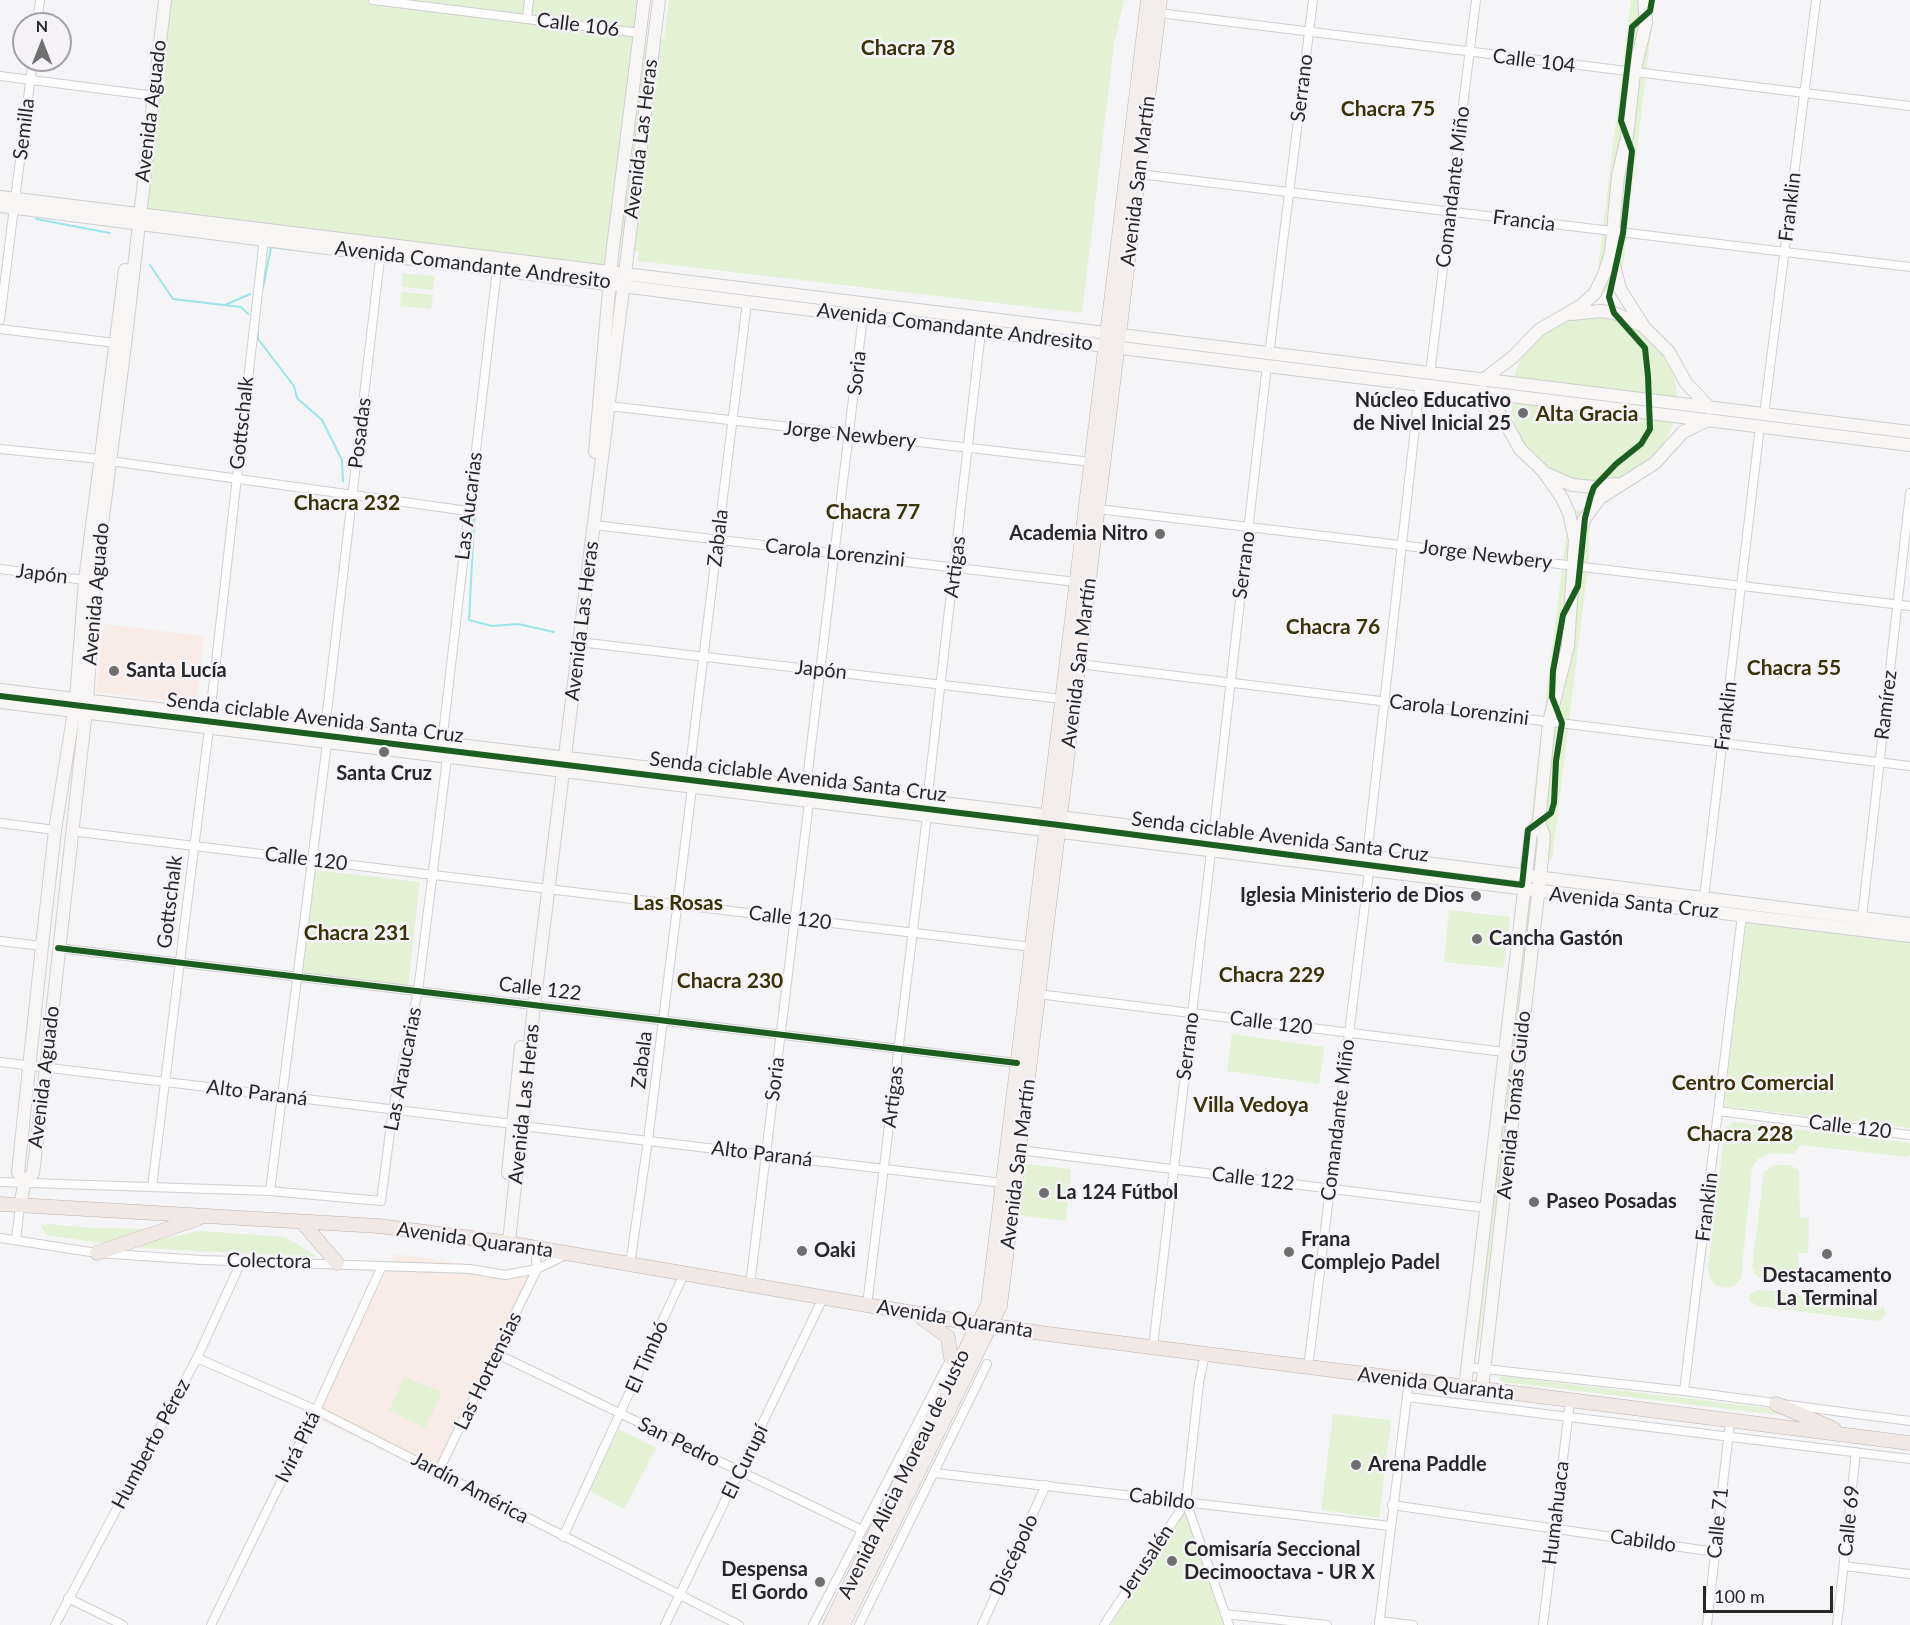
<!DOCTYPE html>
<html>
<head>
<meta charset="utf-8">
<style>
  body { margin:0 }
  #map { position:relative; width:1910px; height:1625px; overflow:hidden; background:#f5f4f6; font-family:Lato,sans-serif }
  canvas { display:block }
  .north { position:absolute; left:12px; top:12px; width:60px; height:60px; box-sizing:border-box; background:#f5f3f7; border:2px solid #a3a1a4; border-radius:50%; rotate:0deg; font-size:16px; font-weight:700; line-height:24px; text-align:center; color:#282728 }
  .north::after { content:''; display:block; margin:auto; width:21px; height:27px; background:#706f70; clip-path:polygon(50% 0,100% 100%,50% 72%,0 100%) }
  .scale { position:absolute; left:1703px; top:1586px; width:130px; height:27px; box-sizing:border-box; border:3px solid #282728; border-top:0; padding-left:8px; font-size:18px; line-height:21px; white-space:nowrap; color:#282728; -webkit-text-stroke:4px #f5f3f7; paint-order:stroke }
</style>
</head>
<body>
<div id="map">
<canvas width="1910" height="1625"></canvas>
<div class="north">N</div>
<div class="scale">100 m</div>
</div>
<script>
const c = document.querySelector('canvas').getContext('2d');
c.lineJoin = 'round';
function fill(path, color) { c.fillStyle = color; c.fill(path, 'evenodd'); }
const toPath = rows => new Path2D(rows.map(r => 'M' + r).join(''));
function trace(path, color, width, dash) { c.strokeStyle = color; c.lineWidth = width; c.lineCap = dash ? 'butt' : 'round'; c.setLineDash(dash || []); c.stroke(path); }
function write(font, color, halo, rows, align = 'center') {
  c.font = font + ' Lato,sans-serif'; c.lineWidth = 5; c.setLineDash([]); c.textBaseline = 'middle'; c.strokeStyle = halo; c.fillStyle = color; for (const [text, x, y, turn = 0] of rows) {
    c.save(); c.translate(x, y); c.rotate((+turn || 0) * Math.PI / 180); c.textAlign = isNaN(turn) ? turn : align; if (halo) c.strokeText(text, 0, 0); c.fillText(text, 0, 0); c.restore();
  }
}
const education = toPath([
  [104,624,204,636,196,704,96,692],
  [395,1254,536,1274,432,1474,314,1417]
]);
const green = toPath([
  [167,0,645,0,640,39,664,39,669,0,1124,0,1114,44,1082,313,638,261,639,251,615,248,611,270,141,210],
  [1631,0,1655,0,1620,289,1595,293],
  [403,273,435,276,433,290,402,287],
  [401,292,433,295,431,309,400,306],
  '1511 399a83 83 0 1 1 166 0a83 83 0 1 1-166 0Z',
  [1591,508,1588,567,1552,860,1526,857,1569,513],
  [315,870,420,882,408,986,303,974],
  [1526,904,1532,905,1479,1343,1472,1342],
  [1449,910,1510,917,1504,968,1444,962],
  [1746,922,1910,942,1910,1128,1724,1106],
  [1232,1034,1324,1047,1319,1084,1227,1071],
  [1734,1122,1910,1143,1910,1155,1908,1157,1800,1145,1794,1154,1771,1153,1758,1159,1752,1168,1741,1278,1734,1286,1725,1288,1715,1285,1709,1277,1708,1267,1725,1128],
  [1026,1164,1071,1169,1066,1221,1016,1215,1021,1170],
  [1774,1165,1790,1165,1799,1171,1800,1217,1809,1218,1808,1253,1798,1253,1798,1280,1758,1278,1752,1268,1764,1172],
  [49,1224,92,1228,153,1229,107,1244,46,1235,41,1225],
  [202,1231,285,1237,318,1257,140,1248,139,1243],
  [1758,1290,1798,1293,1805,1301,1877,1311,1883,1306,1886,1313,1881,1320,1877,1321,1757,1306,1749,1300,1750,1294],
  [1502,1376,1775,1409,1804,1418,1502,1382,1499,1378],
  [405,1377,442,1392,425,1428,389,1410],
  [1333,1414,1391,1420,1379,1518,1321,1510],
  [619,1429,656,1448,624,1509,588,1490],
  [1186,1505,1226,1625,1111,1625]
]);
const stream = toPath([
  [36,219,110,233],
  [150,265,173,299,241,307,248,314],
  [263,288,271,247,293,250],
  [225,305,250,294],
  [258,330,258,339,294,386,297,398,322,420,342,460,343,481],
  [473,502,475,505,469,620,492,626,518,624,554,632]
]);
const minor = toPath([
  [373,0,640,33],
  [1159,13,1910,106],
  [527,18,529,0],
  [37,24,40,0],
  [0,76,148,95],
  [1139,174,1910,267],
  [15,199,33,60],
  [0,320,14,207],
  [0,329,115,343],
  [1269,355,1313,0],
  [1430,374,1476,0],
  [609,406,1091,462],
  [1764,415,1816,0],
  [0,449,100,459],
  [110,461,468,511],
  [1098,509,1910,606],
  [594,525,1076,582],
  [0,569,85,580],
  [579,642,1062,699],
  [1079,664,1910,766],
  [210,715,264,239],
  [325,729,381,250],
  [442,743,497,269],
  [689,774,747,302],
  [806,788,863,316],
  [927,802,981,331],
  [0,823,55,830],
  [71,831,541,888],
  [1213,837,1267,365],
  [1367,856,1420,383],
  [548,889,1032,947],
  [1704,898,1760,426],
  [1862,918,1910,493],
  [0,941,42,946],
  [58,948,1017,1063],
  [1038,994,1504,1052],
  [0,1062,513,1124],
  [1718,1111,1910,1135],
  [522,1126,1003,1183],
  [1019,1150,1486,1208],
  [0,1182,270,1191,381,1201,393,1109,418,991,447,758],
  [152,1187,209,728],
  [270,1191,327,743],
  [0,1238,97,1253,202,1260,470,1269,505,1275,537,1269,568,1254],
  [16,1240,20,1206],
  [630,1265,648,1140,692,788],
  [750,1285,809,802],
  [867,1305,927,816],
  [1153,1347,1211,852],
  [495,1353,862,1530],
  [197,1358,316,1410,739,1625],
  [1467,1367,1684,1391,1910,1421],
  [1308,1368,1369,871],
  [1684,1391,1742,915],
  [1407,1397,1910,1459],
  [438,1472,537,1269,535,1248],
  [935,1473,1390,1526],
  [1186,1502,1229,1625],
  [1392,1505,1715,1552],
  [563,1537,684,1274],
  [1844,1566,1910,1574],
  [68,1598,123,1625],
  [1225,1614,1327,1625],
  [1379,1621,1413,1625],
  [55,1625,197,1358,242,1260],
  [211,1625,316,1410,382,1266],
  [665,1625,823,1298],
  [813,1625,951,1358],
  [859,1625,987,1364],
  [982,1625,1046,1485],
  [1104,1625,1186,1502,1199,1383,1205,1354],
  [1379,1625,1409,1380],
  [1543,1625,1570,1401],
  [1707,1625,1730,1422],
  [1837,1625,1856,1452]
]);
const secondary = toPath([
  [0,197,1910,432],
  [0,206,747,302,1910,445],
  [1611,253,1620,289,1644,327,1669,352,1686,383,1710,408],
  [1571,314,1601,311,1614,313,1643,326],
  [1483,380,1514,356,1539,330,1582,305,1595,293,1604,274,1611,253,1618,176,1627,137,1634,73,1646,23,1644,0],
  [1482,391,1504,420,1520,449,1543,471,1562,498,1569,513,1575,540],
  [595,452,612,255,644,0],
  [1547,474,1572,485,1594,487,1616,484],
  [0,690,1060,817,1910,924],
  [0,702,1910,936],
  [508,1173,521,1047],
  [24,1185,18,1172,42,946,55,830,76,699,85,580,125,270],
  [20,1206,24,1185,33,1173,46,1068,87,701,95,579,125,345,165,0],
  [509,1242,534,1005,659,0],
  [1465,1387,1531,833,1539,822],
  [1482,1389,1542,859,1544,836,1539,822,1549,722,1568,646,1575,540,1585,518,1600,498,1655,463,1683,432,1708,420]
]);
const primary = toPath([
  [830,1625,988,1304,1148,0],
  [843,1625,1000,1306,1160,0]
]);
const trunk = toPath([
  [0,1204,379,1226,502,1242,954,1320,1048,1334,1910,1443],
  [302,1222,337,1263],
  [97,1253,197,1219],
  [922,1318,948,1337,951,1358],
  [1776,1404,1834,1429]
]);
const cycleway = toPath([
  [0,696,1059,825,1522,885,1528,830,1551,813,1554,803,1556,761,1562,723,1552,697,1553,671,1563,615,1578,586,1585,518,1591,495,1594,487,1616,464,1641,444,1650,429,1648,376,1645,348,1614,313,1609,297,1623,233,1632,151,1621,121,1632,27,1650,11,1652,0],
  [58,948,1017,1063]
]);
const markers = [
  [1523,413,6,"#706f70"],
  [1160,534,6,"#706f70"],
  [114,671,6,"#706f70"],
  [384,752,6,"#706f70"],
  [1476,896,6,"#706f70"],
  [1477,939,6,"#706f70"],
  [1044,1193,6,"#706f70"],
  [1534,1202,6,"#706f70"],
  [802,1251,6,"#706f70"],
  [1289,1252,6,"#706f70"],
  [1827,1254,6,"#706f70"],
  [1356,1465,6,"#706f70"],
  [1172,1561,6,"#706f70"],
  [820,1582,6,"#706f70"]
];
const streetNames = [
  ["Calle 106",578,25,7],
  ["Calle 104",1534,61,7],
  ["Serrano",1302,88,-83],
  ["Avenida Aguado",151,111,-83],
  ["Semilla",24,129,-83],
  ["Avenida Las Heras",641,139,-83],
  ["Avenida San Martín",1138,181,-83],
  ["Comandante Miño",1453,187,-83],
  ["Franklin",1790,207,-83],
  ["Francia",1524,221,7],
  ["Avenida Comandante Andresito",473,265,7],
  ["Avenida Comandante Andresito",955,327,7],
  ["Soria",857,373,-84],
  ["Gottschalk",242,423,-84],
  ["Posadas",360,433,-83],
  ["Jorge Newbery",850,435,6],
  ["Las Aucarias",469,506,-83],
  ["Zabala",718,538,-83],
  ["Carola Lorenzini",835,553,6],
  ["Jorge Newbery",1486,555,7],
  ["Serrano",1244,565,-83],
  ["Artigas",955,567,-83],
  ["Japón",42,574,7],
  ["Avenida Aguado",96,594,-85],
  ["Avenida Las Heras",582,621,-83],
  ["Avenida San Martín",1079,663,-83],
  ["Japón",821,670,6],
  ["Ramírez",1886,705,-83],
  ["Carola Lorenzini",1459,710,7],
  ["Franklin",1726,716,-83],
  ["Senda ciclable Avenida Santa Cruz",315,718,7],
  ["Senda ciclable Avenida Santa Cruz",798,777,7],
  ["Senda ciclable Avenida Santa Cruz",1280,837,7],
  ["Calle 120",306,859,7],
  ["Gottschalk",170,902,-83],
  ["Avenida Santa Cruz",1634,903,6],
  ["Calle 120",790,918,7],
  ["Calle 122",540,989,7],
  ["Calle 120",1271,1023,7],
  ["Serrano",1188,1046,-83],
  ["Zabala",642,1060,-83],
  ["Las Araucarias",403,1069,-79],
  ["Avenida Aguado",44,1077,-83],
  ["Soria",775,1079,-83],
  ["Alto Paraná",257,1093,7],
  ["Artigas",893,1097,-83],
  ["Avenida Las Heras",524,1104,-84],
  ["Avenida Tomás Guido",1514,1105,-84],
  ["Comandante Miño",1338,1120,-83],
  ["Calle 120",1850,1127,7],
  ["Alto Paraná",762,1154,7],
  ["Avenida San Martín",1018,1164,-83],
  ["Calle 122",1253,1179,7],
  ["Franklin",1707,1207,-83],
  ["Avenida Quaranta",475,1240,8],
  ["Colectora",269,1261,1],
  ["Avenida Quaranta",955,1319,9],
  ["El Timbó",647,1357,-66],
  ["Las Hortensias",488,1371,-64],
  ["Avenida Quaranta",1436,1384,7],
  ["San Pedro",679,1442,26],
  ["Humberto Pérez",151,1444,-62],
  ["Ivirá Pitá",298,1447,-64],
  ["El Curupí",745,1462,-64],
  ["Avenida Alicia Moreau de Justo",904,1474,-64],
  ["Jardín América",470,1488,28],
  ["Cabildo",1162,1499,7],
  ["Humahuaca",1556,1513,-83],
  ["Calle 69",1849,1521,-84],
  ["Calle 71",1718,1523,-84],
  ["Cabildo",1643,1541,8],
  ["Discépolo",1014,1555,-65],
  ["Jerusalén",1146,1561,-56]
];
const poiNames = [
  ["Núcleo Educativo",1511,401,"right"],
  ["de Nivel Inicial 25",1511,424,"right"],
  ["Academia Nitro",1148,534,"right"],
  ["Santa Lucía",126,671],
  ["Santa Cruz",384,774,"center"],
  ["Iglesia Ministerio de Dios",1464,896,"right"],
  ["Cancha Gastón",1489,939],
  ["La 124 Fútbol",1056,1193],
  ["Paseo Posadas",1546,1202],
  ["Frana",1301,1240],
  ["Complejo Padel",1301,1263],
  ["Oaki",814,1251],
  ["Destacamento",1827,1276,"center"],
  ["La Terminal",1827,1299,"center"],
  ["Arena Paddle",1368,1465],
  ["Comisaría Seccional",1184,1550],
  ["Decimooctava - UR X",1184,1573],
  ["Despensa",808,1570,"right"],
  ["El Gordo",808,1593,"right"]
];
const neighbourhoodNames = [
  ["Chacra 78",908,48],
  ["Chacra 75",1388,109],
  ["Alta Gracia",1587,414],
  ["Chacra 232",347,503],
  ["Chacra 77",873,512],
  ["Chacra 76",1333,627],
  ["Chacra 55",1794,668],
  ["Las Rosas",678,903],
  ["Chacra 231",357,933],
  ["Chacra 229",1272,975],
  ["Chacra 230",730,981],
  ["Centro Comercial",1753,1083],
  ["Villa Vedoya",1251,1105],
  ["Chacra 228",1740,1134]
];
fill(education, '#f9ece6');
fill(green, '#e3f2d4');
trace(stream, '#99e5e9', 2);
trace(minor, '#cfced0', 10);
trace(secondary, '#cfced0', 14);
trace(primary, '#bfb4b0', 15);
trace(trunk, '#bfb4b0', 15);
trace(minor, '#fefdfe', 8);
trace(secondary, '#f8f6f4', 12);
trace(primary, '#f3edeb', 14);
trace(trunk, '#f0e8e4', 14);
trace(cycleway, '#1b5e20', 6);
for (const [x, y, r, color] of markers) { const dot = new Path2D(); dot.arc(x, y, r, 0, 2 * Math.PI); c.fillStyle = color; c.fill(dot); trace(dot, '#f5f3f7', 2); }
write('20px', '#282728', '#f5f3f7', streetNames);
write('bold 20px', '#282728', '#f5f3f7', poiNames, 'left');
write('bold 21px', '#383307', '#f5f3f7', neighbourhoodNames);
</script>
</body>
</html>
